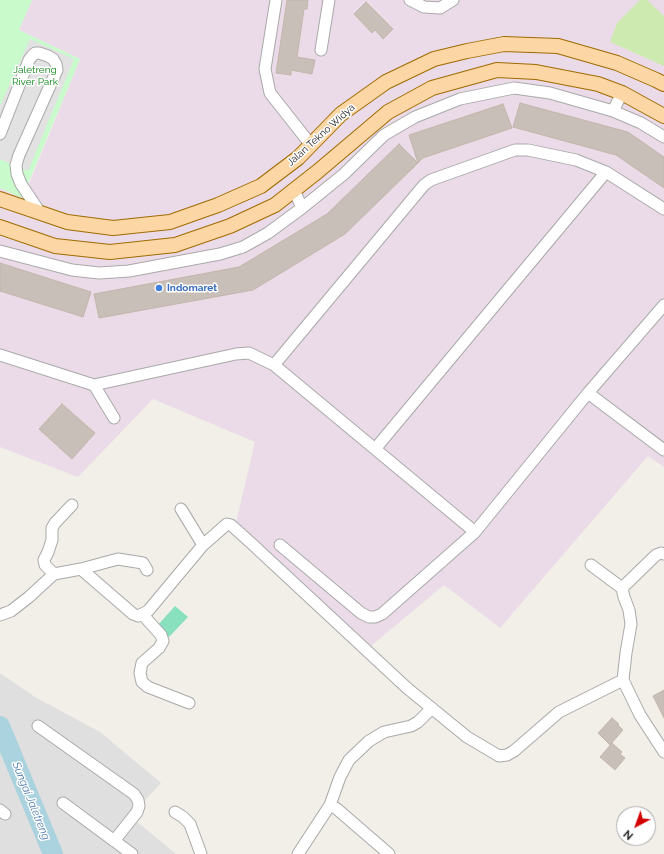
<!DOCTYPE html>
<html>
<head>
<meta charset="utf-8">
<style>
  body { margin:0 }
  #map { position:relative; width:664px; height:854px; overflow:hidden; background:#f2efe9; font-family:Raleway,sans-serif }
  canvas { display:block }
  .north { position:absolute; left:616px; top:806px; width:40px; height:40px; box-sizing:border-box; background:#fff; border:1px solid #a7a7a7; border-radius:50%; rotate:221deg; font-size:11px; font-weight:700; line-height:16px; text-align:center; color:#222 }
  .north::after { content:''; display:block; margin:auto; width:14px; height:18px; background:#d40000; clip-path:polygon(50% 0,100% 100%,50% 72%,0 100%) }
</style>
</head>
<body>
<div id="map">
<canvas width="664" height="854"></canvas>
<div class="north">N</div>
</div>
<script>
const c = document.querySelector('canvas').getContext('2d');
c.lineJoin = 'round';
function fill(path, color) { c.fillStyle = color; c.fill(path, 'evenodd'); }
const toPath = rows => new Path2D(rows.map(r => 'M' + r).join(''));
function trace(path, color, width, dash) { c.strokeStyle = color; c.lineWidth = width; c.lineCap = dash ? 'butt' : 'round'; c.setLineDash(dash || []); c.stroke(path); }
function write(font, color, halo, rows, align = 'center') {
  c.font = font + ' Raleway,sans-serif'; c.lineWidth = 3; c.setLineDash([]); c.textBaseline = 'middle'; c.strokeStyle = halo; c.fillStyle = color; for (const [text, x, y, turn = 0] of rows) {
    c.save(); c.translate(x, y); c.rotate((+turn || 0) * Math.PI / 180); c.textAlign = isNaN(turn) ? turn : align; if (halo) c.strokeText(text, 0, 0); c.fillText(text, 0, 0); c.restore();
  }
}
const residential = toPath([
  [0,673,35,697,100,732,161,783,130,816,176,854,0,854]
]);
const industrial = toPath([
  [32,0,664,0,664,467,648,456,500,628,444,585,371,646,236,523,255,442,153,399,78,477,0,447,0,188,23,198,80,59,19,30]
]);
const grass = toPath([
  [640,0,647,0,664,16,664,66,610,42,617,23]
]);
const park = toPath([
  [0,0,32,0,19,30,80,59,22,198,0,188]
]);
const pitch = toPath([
  [175,606,188,617,169,637,157,626]
]);
const parking = toPath([
  [30,39,74,59,28,171,0,159,0,106]
]);
const river = toPath([
  [0,726,53,854]
]);
const building = toPath([
  [287,0,308,0,307,9,304,9,297,57,315,60,312,74,291,70,291,75,276,73,287,0],
  [366,2,393,29,383,39,375,30,372,33,354,14,366,2],
  [520,103,628,132,664,157,664,188,616,155,513,127,520,103],
  [503,104,512,128,423,158,418,163,409,135,503,104],
  [399,144,418,163,345,234,253,290,99,318,94,294,239,267,327,214,399,144],
  [0,263,91,292,83,317,0,291,0,263],
  [62,404,95,433,72,459,39,429,62,404],
  [664,690,664,718,653,696,664,690],
  [612,718,619,724,618,725,623,730,610,745,598,733,612,718],
  [612,743,622,752,620,754,625,758,615,770,600,757,612,743]
]);
const minor = toPath([
  [276,0,265,69,270,93,311,145],
  [410,0,424,7,440,8,453,0],
  [321,50,329,0],
  [622,93,613,111,641,123,664,137],
  [0,134,29,60,32,56,35,53,39,53,48,56,53,59,56,64,57,70,19,155,16,165,17,174,21,184,41,214],
  [294,190,302,208,344,174,384,135,415,117,460,99,514,88,550,93,613,111],
  [0,251,72,270,99,273,129,271,220,254,243,247,268,233,302,208],
  [0,355,94,385,236,354,249,353,274,365,475,532],
  [274,365,424,185,431,180,515,150,528,150,576,160,606,172,664,209],
  [94,385,114,418],
  [588,393,664,450],
  [375,449,606,172],
  [181,509,203,545],
  [280,545,361,613,369,617,375,617,382,614,475,532,588,393,664,305],
  [591,565,622,588,624,597,629,610,631,624,626,653,623,680,640,715,664,752],
  [81,569,118,559,143,563,147,570],
  [54,574,45,565,44,560,48,552,52,540,52,528,55,523,72,505],
  [622,588,656,555,661,553,664,554],
  [0,615,11,611,29,597,54,574,81,569,133,614,138,616,142,614],
  [189,703,148,687,142,682,140,673,142,663,159,648,163,641,161,635,142,614,148,611,203,545,227,524,231,525,251,543,407,688,467,737,499,756,507,755,514,751,559,712,623,680],
  [38,726,134,794,138,800,139,806,137,812,114,841],
  [63,803,132,854],
  [330,805,340,777,349,760,369,741,384,732,411,726,418,722,432,708],
  [0,810,5,814],
  [175,812,183,817,190,824,201,854],
  [298,854,330,805,337,809,389,854]
]);
const major = toPath([
  [0,199,67,222,113,228,170,222,218,205,261,186,298,158,341,114,386,82,434,59,467,51,504,44,558,46,617,63,656,80,664,84],
  [0,227,55,246,110,252,175,245,230,226,275,205,317,172,388,112,432,88,497,70,536,72,598,84,622,93,664,116]
]);
const markers = [
  [159,288,4,"#3f7fe0"]
];
const parkNames = [
  ["Jaletreng",35,70],
  ["River Park",35,82]
];
const streetNames = [
  ["Jalan Tekno Widya",321,135,-42]
];
const shopNames = [
  ["Indomaret",167,288]
];
const waterNames = [
  ["Sungai Jaletreng",31,801,68]
];
fill(residential, '#e0dfdf');
fill(industrial, '#ebdbe8');
fill(grass, '#cdebb0');
fill(park, '#c8facc');
fill(pitch, '#88e0be');
fill(parking, '#e2e2e2');
trace(river, '#aad3df', 20);
fill(building, '#c7bfb8');
trace(building, '#c4b6ab', 1);
trace(minor, '#a9a9a9', 13);
trace(major, '#a06b00', 16);
trace(minor, '#fff', 11);
trace(major, '#fcd6a4', 14);
for (const [x, y, r, color] of markers) { const dot = new Path2D(); dot.arc(x, y, r, 0, 2 * Math.PI); c.fillStyle = color; c.fill(dot); trace(dot, '#fff', 1.5); }
write('10px', '#0c8416', '#fff', parkNames);
write('10px', '#222', '#fff', streetNames);
write('bold 10px', '#366cbe', '#fff', shopNames, 'left');
write('italic 11px', '#4a7aab', '#fff', waterNames);
</script>
</body>
</html>
